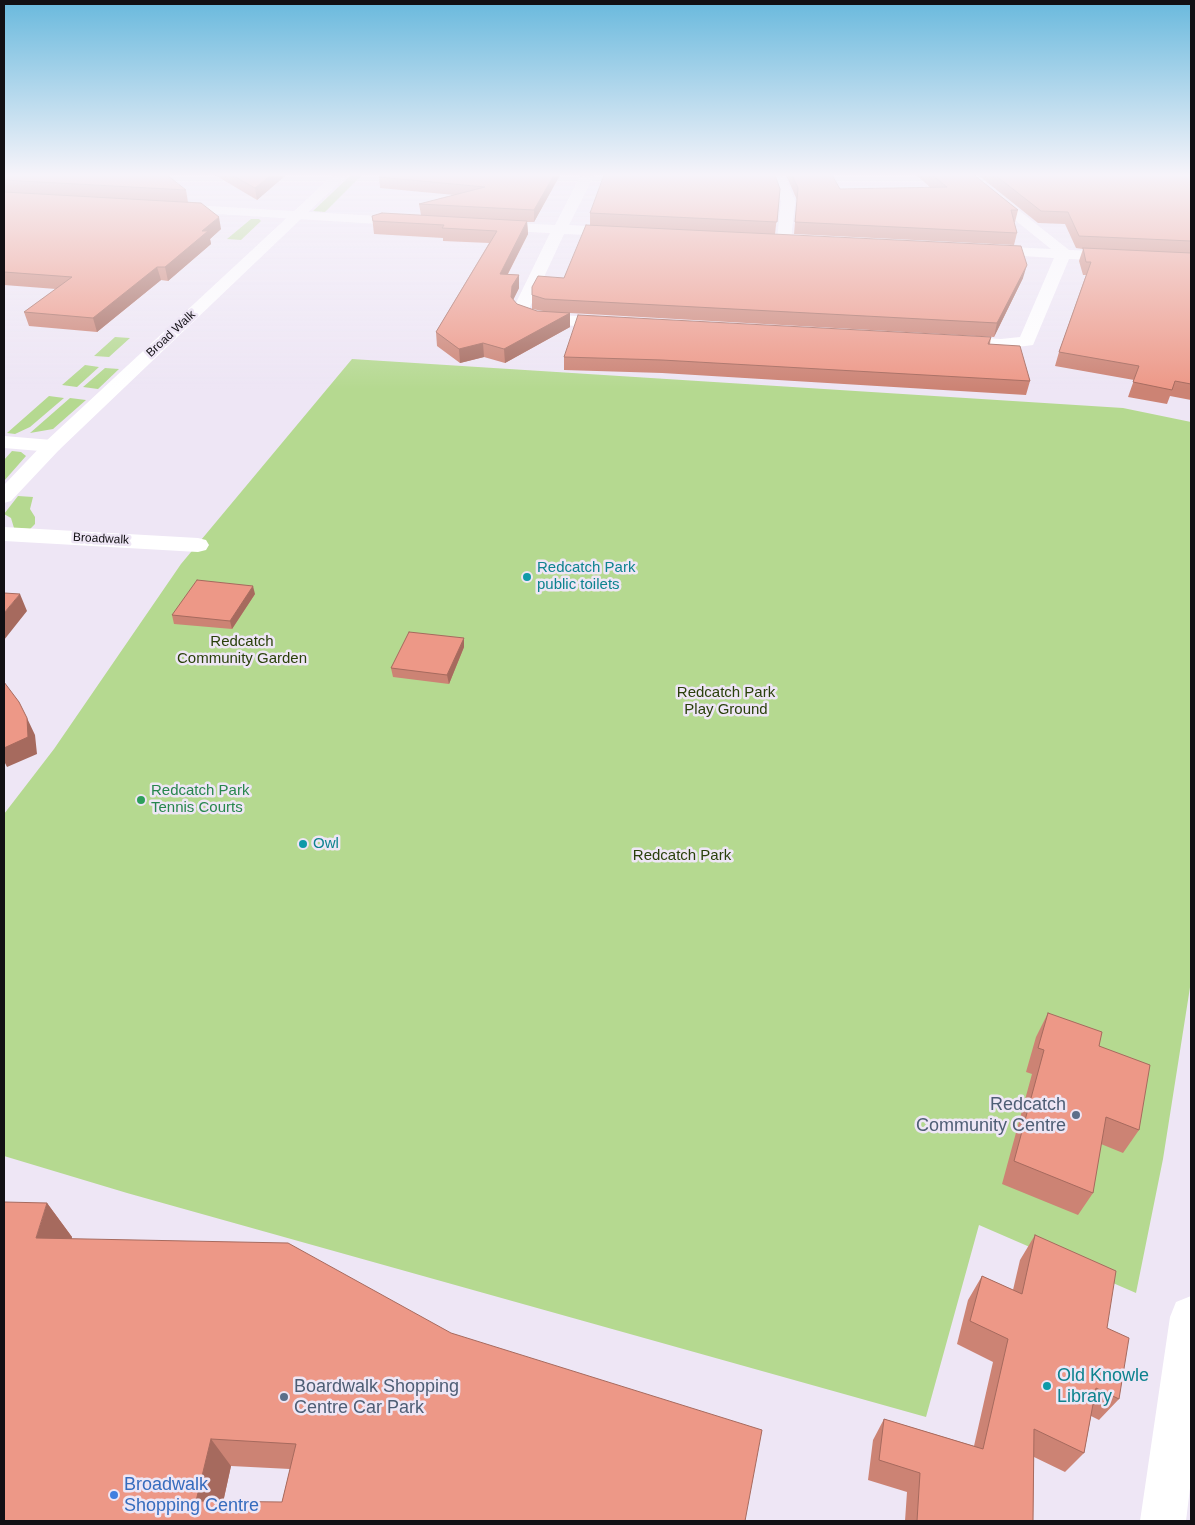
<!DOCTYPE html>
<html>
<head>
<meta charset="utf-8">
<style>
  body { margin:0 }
  #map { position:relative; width:1195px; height:1525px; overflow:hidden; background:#eee6f5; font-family:Arial,sans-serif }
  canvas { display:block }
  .frame { position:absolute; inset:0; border:5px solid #121014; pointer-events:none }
</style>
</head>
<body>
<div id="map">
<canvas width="1195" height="1525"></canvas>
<div class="frame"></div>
</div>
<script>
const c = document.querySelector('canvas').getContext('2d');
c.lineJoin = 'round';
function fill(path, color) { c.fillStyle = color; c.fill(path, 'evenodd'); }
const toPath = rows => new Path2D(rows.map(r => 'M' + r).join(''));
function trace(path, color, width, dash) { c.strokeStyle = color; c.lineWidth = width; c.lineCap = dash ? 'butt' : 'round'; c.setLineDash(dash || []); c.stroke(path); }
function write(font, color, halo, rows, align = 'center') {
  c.font = font + ' Arial,sans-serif'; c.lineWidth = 5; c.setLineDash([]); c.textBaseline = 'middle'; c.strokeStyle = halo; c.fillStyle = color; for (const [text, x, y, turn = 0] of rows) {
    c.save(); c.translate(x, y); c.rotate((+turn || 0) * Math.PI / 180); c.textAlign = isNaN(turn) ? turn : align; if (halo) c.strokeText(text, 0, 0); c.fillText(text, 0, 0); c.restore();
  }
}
const green = toPath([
  [351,175,362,175,325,212,313,211],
  [251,219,259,219,261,221,241,240,227,239],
  [115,337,130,338,109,357,94,356],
  [352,359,1123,408,1191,422,1191,981,1163,1159,1136,1293,979,1225,926,1417,127,1193,4,1156,4,814,54,749,181,564],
  [85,365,99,367,77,387,62,385],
  [105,368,119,369,98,389,83,387],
  [49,396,64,398,30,427,15,434,7,433],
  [70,398,86,400,53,429,30,433],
  [12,451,21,452,26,456,4,481,4,460],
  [18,496,33,497,30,509,35,517,35,524,30,529,14,528,11,518,4,514]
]);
const street = toPath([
  [581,175,594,175,569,225,620,228,627,232,620,236,564,234,529,309,545,314,620,319,622,323,620,327,614,328,544,324,518,316,513,309,550,233,491,230,484,226,491,222,555,225,581,175],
  [771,175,784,175,795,201,791,240,784,244,777,240,781,201,771,175],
  [959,175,974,175,1069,250,1191,255,1191,264,1069,259,1033,345,1001,349,945,345,942,341,945,337,951,336,1001,339,1020,337,1054,258,980,253,978,250,985,246,1051,249,959,175],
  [174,204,411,218,418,222,411,226,169,211,167,208,169,205,174,204],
  [4,436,52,440,59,442,62,446,59,450,52,452,4,448,4,436],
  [4,527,198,538,206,540,209,545,206,550,198,552,4,541,4,527]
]);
const secondary = toPath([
  [333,175,347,175,59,450,11,501,4,503,4,485,45,442,333,175],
  [1191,1296,1191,1480,1186,1521,1140,1521,1170,1317,1176,1302,1191,1296]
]);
const wall = toPath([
  [4,175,186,190,188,202,221,229,210,239,211,244,168,281,161,280,97,332,29,326,24,312,56,289,4,285],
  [215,175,286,175,257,200],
  [560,175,534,222,527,222,528,234,508,274,519,275,519,288,513,300,517,304,537,311,543,311,532,309,532,295,564,278,590,225,590,213,780,189,775,234,1023,278,994,337,570,313,570,327,505,363,484,357,460,363,437,346,436,332,489,243,443,241,443,238,374,234,372,216,421,215,419,204,454,195,380,188,379,177],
  [786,175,832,175,840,189,931,188,916,175,974,175,1018,210,1015,222,1014,222,1017,233,1014,245,794,234,797,200],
  [978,175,1191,175,1191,400,1170,396,1167,404,1128,397,1134,380,1055,366,1059,352,1086,275,1083,275,1079,261,1083,249,1076,248,1065,224,1038,223],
  [991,337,990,344,1030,381,1026,395,662,373,564,370,564,357],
  [255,594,232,629,174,624,172,615],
  [464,647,449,684,393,677,391,668],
  [1048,1013,1099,1046,1139,1130,1123,1153,1101,1144,1093,1193,1078,1215,1002,1184,1032,1074,1026,1072,1036,1037],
  [47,1203,72,1237,72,1239,745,1521,4,1521],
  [231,1466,290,1469,282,1502,223,1502],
  [1035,1235,1107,1328,1119,1399,1099,1420,1091,1416,1084,1453,1065,1472,1034,1457,1033,1521,905,1521,907,1492,868,1480,873,1440,884,1419,974,1446,993,1362,957,1344,968,1300,982,1276,1013,1290,1020,1260]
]);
const shadedWall = toPath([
  [271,175,286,175,257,200,255,188],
  [554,175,560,175,534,222,534,210],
  [219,217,221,229,210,239,211,244,168,281,165,267,202,231],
  [527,221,528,234,501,287,500,274],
  [1027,265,1023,278,994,337,997,323],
  [157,267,161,280,97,332,93,318],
  [519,275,519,288,513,300,511,297,512,286],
  [570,313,570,327,505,363,504,349],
  [483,343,484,357,460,363,459,349],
  [253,586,255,594,232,629,230,621],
  [20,594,27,611,4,640,4,613],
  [464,638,464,647,449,684,447,675],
  [27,718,35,735,37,754,7,767,4,761,4,748],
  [47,1203,72,1237,62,1271,36,1238],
  [211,1439,231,1466,219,1521,196,1501]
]);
const building = toPath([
  [4,175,167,175,186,190,4,180,4,175],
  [232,175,271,175,255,188,232,175],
  [381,175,554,175,534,210,419,204,485,187,379,177,381,175],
  [604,175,775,175,780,189,777,222,590,213,604,175],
  [792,175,832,175,840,189,947,187,932,175,974,175,1018,210,1011,210,1017,233,795,222,798,188,792,175],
  [995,175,1191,175,1191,241,1079,236,1068,212,1041,211,995,175],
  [4,192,201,203,219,217,202,231,208,231,165,267,157,267,93,318,24,312,72,277,4,272,4,192],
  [382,213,527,221,500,274,519,275,512,286,511,297,517,304,537,311,570,313,504,349,483,343,459,349,436,332,497,231,442,228,444,225,373,221,372,216,382,213],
  [586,225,1021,246,1027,265,997,323,545,299,532,295,532,287,538,276,564,278,586,225],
  [1083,248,1191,253,1191,384,1175,381,1172,390,1133,382,1139,366,1059,352,1091,262,1086,262,1083,248],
  [578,315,991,337,988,344,1020,346,1030,381,662,360,564,357,578,315],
  [197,580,253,586,230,621,172,615,197,580],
  [4,593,20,594,4,613,4,593],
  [409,632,464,638,447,675,391,668,409,632],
  [4,682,19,702,27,718,28,737,4,748,4,682],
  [1048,1013,1102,1032,1099,1046,1150,1065,1139,1130,1106,1117,1093,1193,1014,1161,1044,1050,1038,1048,1048,1013],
  [4,1202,47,1203,36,1238,288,1243,451,1333,762,1430,745,1521,4,1521,4,1202],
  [211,1439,296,1444,282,1502,196,1501,211,1439],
  [1035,1235,1116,1271,1107,1328,1129,1338,1119,1399,1096,1388,1084,1453,1034,1429,1033,1521,917,1521,920,1473,879,1460,884,1419,983,1449,1008,1339,970,1321,982,1276,1022,1294,1035,1235]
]);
const markers = [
  [527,577,5,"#0f9aa8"],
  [141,800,5,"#2e9e5b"],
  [303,844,5,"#0f9aa8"],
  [1076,1115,5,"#5c6f8a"],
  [1047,1386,5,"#0f9aa8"],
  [284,1397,5,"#5c6f8a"],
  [114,1495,5,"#3f7fe0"]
];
const farStreetnames = [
  ["Broad Walk",171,334,-43],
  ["Broadwalk",101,539,3]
];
const cultureNames = [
  ["Redcatch Park",537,568],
  ["public toilets",537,585],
  ["Owl",313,844]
];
const parkNames = [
  ["Redcatch",242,642],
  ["Community Garden",242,659],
  ["Redcatch Park",726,693],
  ["Play Ground",726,710],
  ["Redcatch Park",682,856]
];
const leisureNames = [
  ["Redcatch Park",151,791],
  ["Tennis Courts",151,808]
];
const nearServicenames = [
  ["Redcatch",1066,1105],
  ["Community Centre",1066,1126],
  ["Boardwalk Shopping",294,1387,"left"],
  ["Centre Car Park",294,1408,"left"]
];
const nearCulturenames = [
  ["Old Knowle",1057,1376],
  ["Library",1057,1397]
];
const nearShopnames = [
  ["Broadwalk",124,1485],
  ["Shopping Centre",124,1506]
];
fill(green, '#b5d990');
fill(street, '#fff');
fill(secondary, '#fff');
fill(wall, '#cc8374');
fill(shadedWall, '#a66a5e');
fill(building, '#ed9887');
trace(building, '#a66a5e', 1);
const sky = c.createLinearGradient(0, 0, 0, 389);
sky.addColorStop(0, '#69b9dd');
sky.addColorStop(0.45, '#f7f4fa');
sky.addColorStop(1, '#f7f4fa00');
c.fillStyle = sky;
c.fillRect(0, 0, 1195, 389);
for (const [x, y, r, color] of markers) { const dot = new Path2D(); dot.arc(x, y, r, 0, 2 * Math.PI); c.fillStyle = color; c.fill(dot); trace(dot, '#eee6f5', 2); }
write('12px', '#121014', '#eee6f5', farStreetnames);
write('15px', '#0d838f', '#eee6f5', cultureNames, 'left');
write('15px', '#2a400b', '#eee6f5', parkNames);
write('15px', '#27864d', '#eee6f5', leisureNames, 'left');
write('18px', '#4e5e75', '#eee6f5', nearServicenames, 'right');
write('18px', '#0d838f', '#eee6f5', nearCulturenames, 'left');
write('18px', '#366cbe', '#eee6f5', nearShopnames, 'left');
</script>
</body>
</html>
